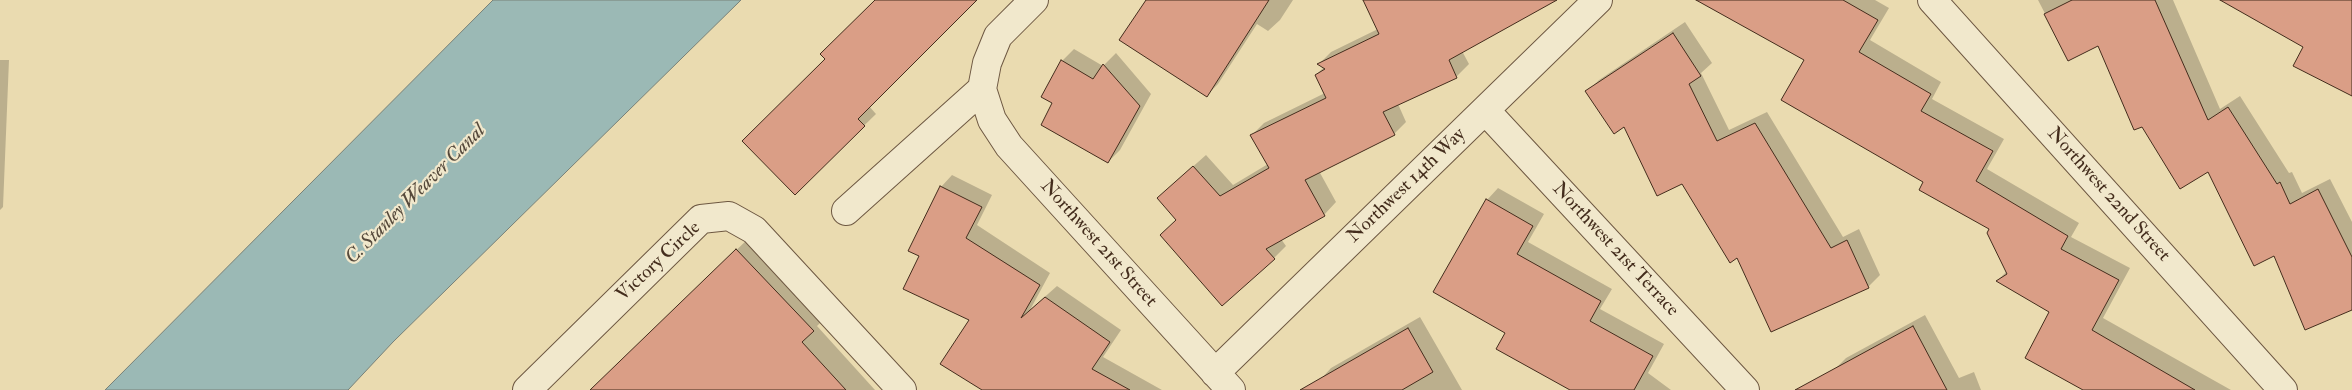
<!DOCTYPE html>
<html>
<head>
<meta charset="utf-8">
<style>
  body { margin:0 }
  canvas { display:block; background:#eadbb0 }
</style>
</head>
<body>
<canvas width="2352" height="390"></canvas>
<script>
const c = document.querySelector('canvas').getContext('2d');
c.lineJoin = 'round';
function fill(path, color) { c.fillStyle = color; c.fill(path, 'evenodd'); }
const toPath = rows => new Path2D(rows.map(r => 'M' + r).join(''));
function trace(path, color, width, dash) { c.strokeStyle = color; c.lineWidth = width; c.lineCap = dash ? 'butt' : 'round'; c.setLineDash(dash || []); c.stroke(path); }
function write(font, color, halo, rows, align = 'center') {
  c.font = font + ' "IM FELL Double Pica",serif'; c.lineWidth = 4.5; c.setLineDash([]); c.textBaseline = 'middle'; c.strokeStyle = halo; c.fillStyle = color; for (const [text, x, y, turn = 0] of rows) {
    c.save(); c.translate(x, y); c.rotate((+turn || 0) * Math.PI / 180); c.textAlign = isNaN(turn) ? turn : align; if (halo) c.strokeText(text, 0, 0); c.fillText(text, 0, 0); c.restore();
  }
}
const water = toPath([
  [493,0,741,0,393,342,348,390,105,390,493,0]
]);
const shadow = toPath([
  [875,0,976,0,869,106,876,114,795,193,827,59],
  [1150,0,1293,0,1280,20,1268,31,1257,24,1218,84,1207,95],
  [1372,0,1536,0,1462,51,1469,64,1456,77,1398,104,1406,122,1394,134,1319,171,1336,202,1324,215,1281,239,1286,246,1274,258,1177,219,1171,186,1206,155,1233,185,1268,164,1252,135,1264,123,1325,93,1316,75,1324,67,1319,64,1331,52,1378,29],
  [1727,0,1875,0,1889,8,1870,40,1941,82,1932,99,2004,139,1987,169,2079,223,2071,237,2130,268,2103,318,2231,390,2085,390,2051,312,1998,280,2007,271,1990,228,1925,182,1806,59],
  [2038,0,2173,0,2220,109,2240,96,2289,173,2292,172,2302,193,2330,179,2352,222,2352,308,2274,255,2208,170,2099,44,2069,60],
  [1685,22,1712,63,1701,73,1729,130,1767,112,1843,237,1859,229,1880,275,1868,287,1738,257,1683,183,1587,92,1599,80],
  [1074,49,1103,66,1116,53,1151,94,1120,150,1108,162,1054,103,1062,61],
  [0,60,9,60,3,207,0,210],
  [952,175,992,195,977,225,1050,273,1030,310,1057,286,1121,330,1103,357,1162,390,997,390,971,320,920,256,941,187],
  [1498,188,1544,214,1528,242,1612,289,1600,309,1664,344,1648,373,1671,390,1573,390,1507,332,1487,200],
  [752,235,828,315,817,326,875,390,591,390],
  [1925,315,1959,378,1974,372,1981,390,1845,390,1834,370,1846,358],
  [1420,317,1462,390,1325,390,1320,380,1331,368]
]);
const building = toPath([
  [875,0,977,0,858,119,865,126,795,195,742,141,825,59,820,54,875,0],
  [1146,0,1269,0,1207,97,1119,40,1146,0],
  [1363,0,1557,0,1449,60,1457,78,1383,112,1395,135,1305,180,1325,216,1266,249,1275,259,1222,306,1160,235,1176,220,1157,198,1193,166,1220,196,1269,168,1250,135,1326,98,1315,75,1325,69,1317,64,1379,34,1363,0],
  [1696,0,1843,0,1878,20,1859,52,1931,94,1921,111,1993,151,1976,181,2068,236,2061,249,2119,280,2092,330,2195,390,2083,390,2025,358,2049,312,1996,281,2007,274,1987,233,1989,229,1919,190,1923,182,1781,100,1804,60,1696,0],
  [2072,0,2155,0,2208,120,2228,107,2277,184,2280,182,2290,204,2318,189,2352,257,2352,310,2305,330,2274,256,2254,266,2208,172,2180,189,2142,127,2134,130,2098,46,2068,61,2044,14,2072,0],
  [2220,0,2352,0,2352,96,2293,66,2303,47,2220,0],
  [1673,33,1701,76,1689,84,1717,141,1755,123,1831,248,1847,240,1869,288,1771,332,1737,258,1730,263,1682,184,1657,196,1624,127,1614,134,1585,91,1673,33],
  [1061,60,1093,79,1103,64,1140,106,1108,163,1041,125,1052,103,1041,97,1061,60],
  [940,186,982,207,966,238,1040,285,1021,318,1045,297,1110,342,1092,369,1130,390,982,390,940,364,969,320,903,289,919,256,908,251,940,186],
  [1486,199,1533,226,1517,254,1601,301,1590,321,1653,356,1634,390,1570,390,1496,349,1505,333,1433,292,1486,199],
  [736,249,814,331,802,342,846,390,590,390,736,249],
  [1913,326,1947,390,1795,390,1913,326],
  [1408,328,1433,372,1402,390,1300,390,1408,328]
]);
const minor = toPath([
  [1034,0,998,36,987,63,982,89,992,120,1009,146,1231,390],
  [1932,0,2283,390],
  [1485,110,1745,390],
  [846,211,982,89],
  [1215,373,1598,0],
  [527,390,701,219,729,216,754,230,902,390]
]);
const streetNames = [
  ["Northwest 14th Way",1407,186,-44],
  ["Northwest 22nd Street",2108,195,48],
  ["Northwest 21st Street",1098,244,48],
  ["Northwest 21st Terrace",1615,250,47],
  ["Victory Circle",659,262,-43]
];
const waterNames = [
  ["C. Stanley Weaver Canal",416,195,-45]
];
fill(water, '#9bb9b5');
trace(water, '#788178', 1);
fill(shadow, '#0003');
fill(building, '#da9e86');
trace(building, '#442d1d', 1);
trace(minor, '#6e5842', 30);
trace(minor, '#f1e8cc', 28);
write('19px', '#442d1d', '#f1e8cc', streetNames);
write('italic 20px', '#55493b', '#f1e8cc', waterNames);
</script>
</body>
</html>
